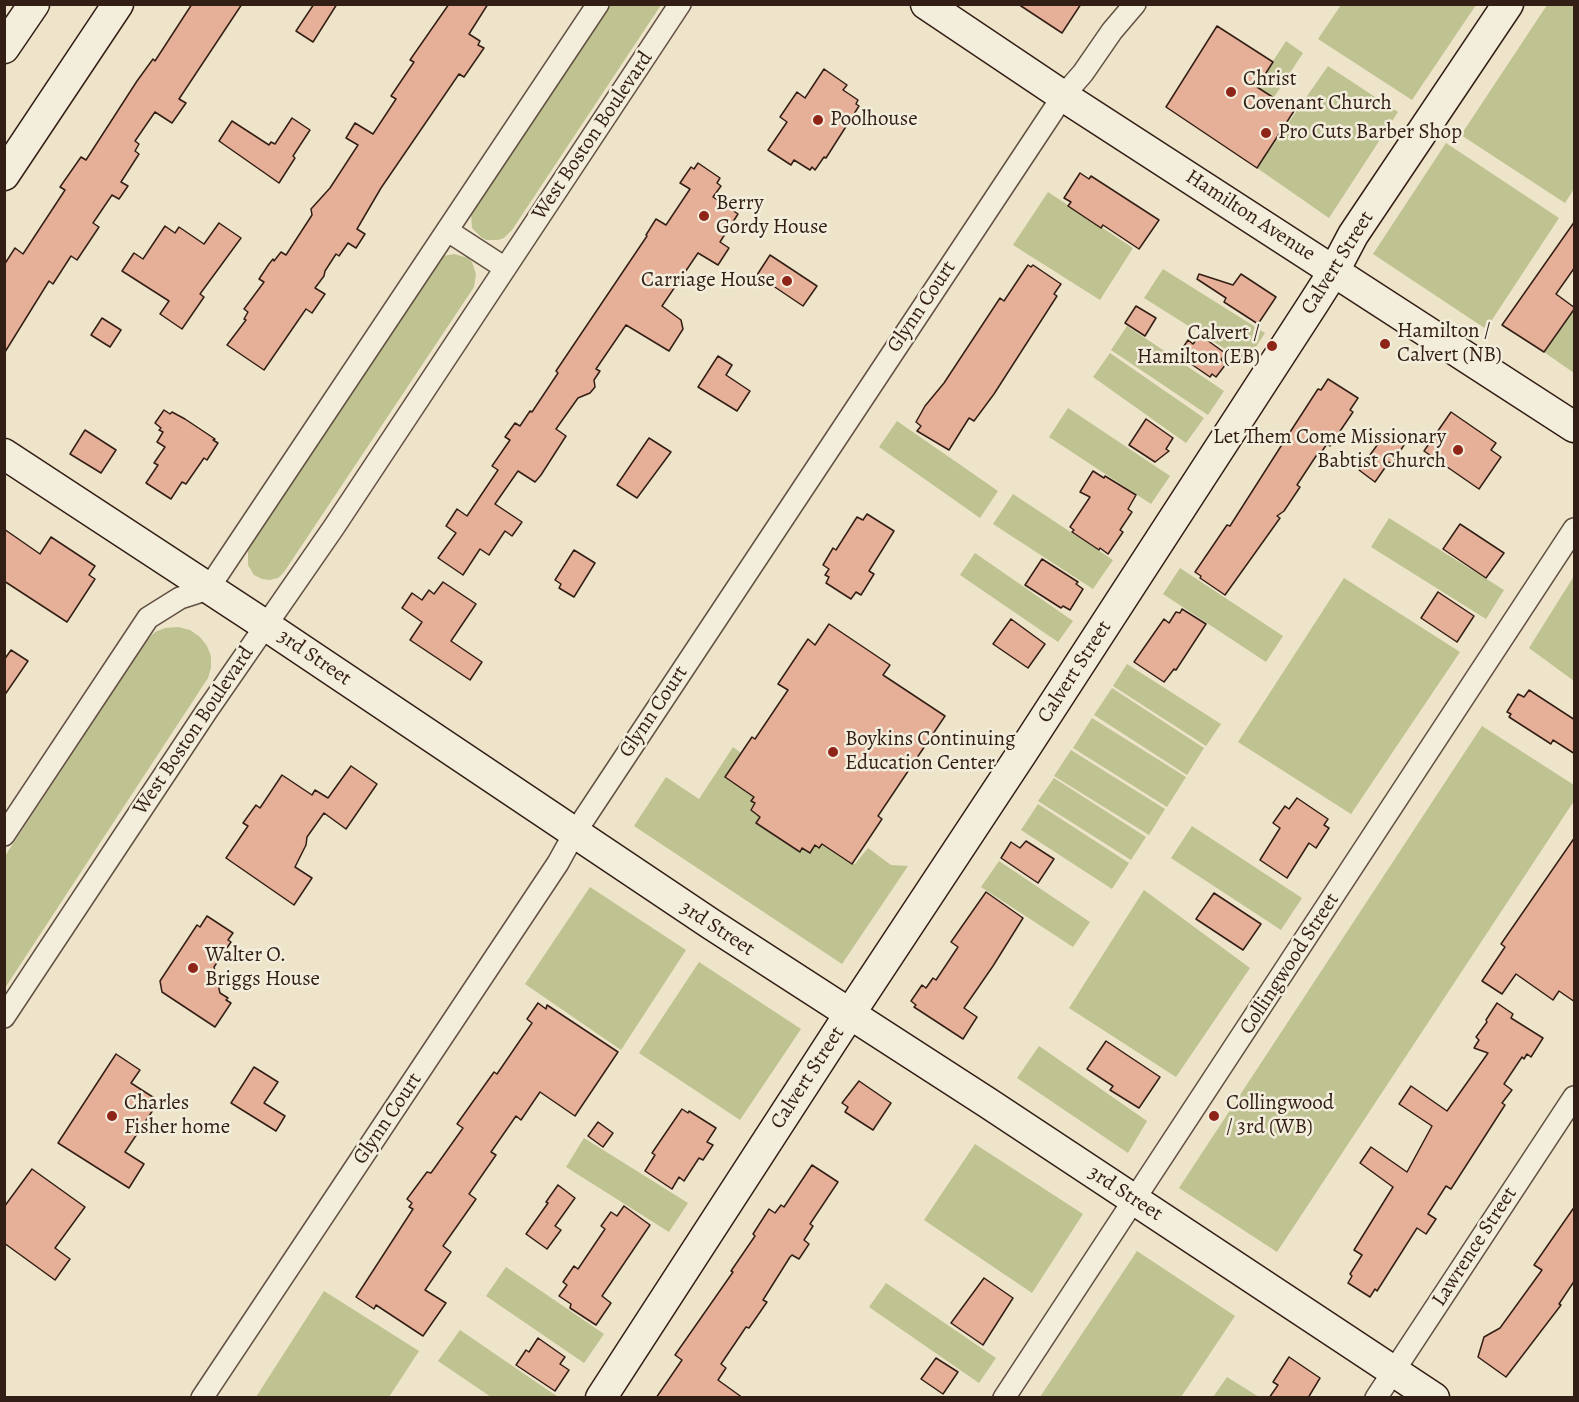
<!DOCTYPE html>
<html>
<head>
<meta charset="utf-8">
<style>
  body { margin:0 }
  #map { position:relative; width:1579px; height:1402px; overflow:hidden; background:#ede4c9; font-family:Alegreya,serif }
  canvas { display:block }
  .frame { position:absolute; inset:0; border:6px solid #331e15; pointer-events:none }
</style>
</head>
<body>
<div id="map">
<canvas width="1579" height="1402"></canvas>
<div class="frame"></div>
</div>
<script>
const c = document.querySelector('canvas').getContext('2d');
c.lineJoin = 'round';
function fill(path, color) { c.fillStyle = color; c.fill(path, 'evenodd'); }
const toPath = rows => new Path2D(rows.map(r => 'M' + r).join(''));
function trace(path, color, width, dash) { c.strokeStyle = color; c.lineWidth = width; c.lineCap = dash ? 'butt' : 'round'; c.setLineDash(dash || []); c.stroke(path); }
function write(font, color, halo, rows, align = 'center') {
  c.font = font + ' Alegreya,serif'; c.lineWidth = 5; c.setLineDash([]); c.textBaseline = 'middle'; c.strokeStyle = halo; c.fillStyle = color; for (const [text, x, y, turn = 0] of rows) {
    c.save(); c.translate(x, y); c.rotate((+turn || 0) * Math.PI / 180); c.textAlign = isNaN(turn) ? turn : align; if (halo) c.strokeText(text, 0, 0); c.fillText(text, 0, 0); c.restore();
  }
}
const green = toPath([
  [607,5,661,5,512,230,504,238,498,240,486,240,481,237,472,228,471,212],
  [1341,5,1341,4,1476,5,1412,100,1318,39],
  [1547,5,1574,5,1574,189,1565,203,1461,135],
  [1286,41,1303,53,1237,154,1220,143],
  [1328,66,1398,112,1329,218,1257,168],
  [1446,143,1559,218,1486,329,1373,254],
  [1048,192,1133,248,1100,300,1013,245],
  [454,254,468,258,472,262,476,274,474,287,284,572,278,578,270,580,262,579,254,575,248,565,248,549,438,261,443,256],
  [1163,269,1265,333,1246,362,1144,298],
  [1574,307,1574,373,1544,352],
  [1127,326,1224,391,1208,415,1111,350],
  [1110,353,1204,418,1186,443,1093,377],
  [1068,408,1170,476,1151,504,1049,437],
  [897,421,998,491,980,518,879,447],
  [1013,494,1113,560,1093,589,993,524],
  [1389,518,1504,590,1486,619,1371,547],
  [975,553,1073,621,1058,642,960,575],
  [1180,568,1283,636,1266,662,1163,594],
  [1574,576,1574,681,1529,648],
  [1344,578,1460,652,1351,814,1238,742],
  [178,627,190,630,200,637,207,646,211,656,211,668,208,678,5,988,5,856,147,640,155,632,165,628],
  [1127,664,1221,724,1206,746,1113,686],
  [1112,688,1204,748,1187,775,1094,715],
  [1092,718,1186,777,1167,807,1073,748],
  [1482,726,1574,785,1574,801,1277,1252,1179,1188],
  [733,747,741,753,725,777,754,797,752,801,755,803,751,810,761,817,757,823,799,852,802,848,815,845,819,848,822,844,851,864,855,864,868,848,891,865,908,866,842,964,634,826,666,777,699,799],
  [1071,750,1165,809,1149,835,1054,776],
  [1054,778,1146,837,1131,860,1038,801],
  [1038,804,1129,863,1112,889,1021,830],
  [1192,826,1302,898,1281,930,1171,858],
  [999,861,1090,922,1073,947,981,887],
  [590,887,686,950,621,1050,525,984],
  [1144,890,1250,968,1176,1077,1069,1008],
  [699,962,801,1029,740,1120,639,1053],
  [1039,1046,1147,1121,1128,1153,1017,1078],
  [584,1138,688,1203,669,1232,566,1167],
  [975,1144,1083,1214,1032,1293,924,1220],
  [1137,1251,1235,1316,1181,1397,1040,1397],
  [506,1267,604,1334,584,1363,486,1296],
  [886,1283,996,1358,979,1383,869,1307],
  [324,1291,419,1351,389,1397,256,1397],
  [460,1330,558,1397,491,1397,438,1361],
  [1227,1377,1259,1397,1213,1397]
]);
const building = toPath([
  [192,4,242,4,179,99,186,103,172,123,155,112,135,141,139,144,135,151,139,154,121,182,128,186,119,199,112,195,93,223,99,227,77,260,71,256,53,284,49,281,5,352,4,265,15,248,23,254,65,190,60,187,81,157,86,160,137,81,153,59,155,61,192,4],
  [314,4,337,4,313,42,296,31,314,4],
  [449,4,488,4,469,34,480,41,478,45,484,48,464,77,459,74,381,188,357,229,365,234,356,248,348,243,339,256,336,254,325,271,324,276,315,288,325,294,312,313,306,309,264,370,227,345,246,320,244,319,248,312,244,309,264,282,259,279,269,264,273,259,274,261,281,252,286,255,312,215,311,209,330,188,358,145,346,138,355,123,373,134,396,99,391,96,414,62,410,60,449,4],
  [1018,4,1081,4,1062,33,1018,4],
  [1217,26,1273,62,1257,87,1294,111,1257,168,1166,107,1217,26],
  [824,69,847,85,843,90,858,100,856,104,859,106,826,158,824,157,815,170,812,167,810,170,794,160,791,165,768,150,787,122,780,117,797,92,805,98,824,69],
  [292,118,310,130,293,156,295,158,279,183,219,141,232,121,269,145,271,142,275,144,292,118],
  [698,163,720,178,717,183,721,186,713,197,738,214,720,242,729,248,718,265,698,253,662,306,681,320,683,329,669,351,626,325,596,369,600,371,594,380,595,387,590,393,578,398,556,429,566,436,541,475,535,482,518,471,495,504,522,522,512,536,505,531,489,555,480,549,463,575,438,558,456,533,446,526,457,509,467,516,498,470,492,466,510,440,505,437,515,423,520,426,530,411,532,412,558,373,556,371,647,236,646,235,656,219,666,225,690,189,680,183,691,167,694,169,698,163],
  [1080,173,1089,179,1091,176,1159,220,1139,249,1103,225,1101,228,1068,206,1071,202,1064,198,1080,173],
  [1575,221,1575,267,1556,294,1575,308,1544,352,1502,325,1575,221],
  [219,223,241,238,200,294,204,297,182,329,160,314,169,301,122,271,134,253,143,259,165,226,175,233,179,227,204,244,219,223],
  [770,255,817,286,803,306,757,275,770,255],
  [1028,265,1031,267,1033,265,1061,284,1054,294,1057,296,994,394,974,421,969,418,949,450,917,431,921,426,916,422,925,406,944,383,1000,298,1004,301,1028,265],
  [1199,274,1233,285,1241,274,1276,297,1258,324,1224,302,1226,298,1197,279,1199,274],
  [1136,306,1156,318,1145,336,1125,323,1136,306],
  [102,318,121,330,110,347,91,335,102,318],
  [1200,335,1225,353,1221,360,1226,364,1216,377,1212,374,1210,377,1178,355,1188,340,1193,344,1200,335],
  [718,356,732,365,726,375,750,391,737,411,698,387,718,356],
  [1328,379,1358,398,1350,410,1353,412,1330,446,1327,444,1320,454,1318,453,1297,485,1300,487,1284,511,1277,516,1280,518,1225,595,1200,578,1201,576,1195,572,1227,525,1230,526,1283,443,1318,389,1321,390,1328,379],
  [164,410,170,414,172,412,185,419,215,439,213,440,218,443,207,460,204,458,186,484,182,482,171,499,146,483,158,465,154,463,165,447,157,442,163,432,159,430,161,428,155,423,164,410],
  [1451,412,1496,443,1491,450,1501,457,1479,489,1424,451,1451,412],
  [1146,419,1173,438,1166,449,1169,451,1155,462,1129,445,1146,419],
  [85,430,116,450,101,473,70,454,85,430],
  [1386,433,1404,445,1392,464,1389,462,1375,482,1359,470,1386,433],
  [649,438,671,452,637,498,617,485,649,438],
  [1093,471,1104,478,1105,476,1136,495,1128,509,1132,512,1120,530,1123,532,1108,554,1100,548,1099,550,1072,532,1074,530,1070,527,1090,497,1080,492,1093,471],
  [867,514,894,531,869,571,874,574,861,595,856,592,851,599,826,583,829,577,825,575,829,569,823,565,833,548,836,550,857,517,863,520,867,514],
  [1460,524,1504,553,1486,578,1443,549,1460,524],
  [4,529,40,554,51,537,95,566,89,575,95,579,67,622,4,581,4,529],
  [574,550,595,563,574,597,559,588,561,584,555,580,574,550],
  [1042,559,1078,582,1076,584,1083,589,1070,610,1063,606,1061,608,1025,585,1042,559],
  [443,582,476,604,451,641,482,662,470,680,410,640,422,622,402,608,412,593,422,600,429,590,434,594,443,582],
  [1438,592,1474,616,1457,642,1421,618,1438,592],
  [1182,609,1206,624,1176,670,1174,669,1164,682,1134,662,1164,619,1169,623,1176,612,1180,613,1182,609],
  [1011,619,1045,644,1028,668,993,644,1011,619],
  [829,624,890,665,883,675,945,716,878,816,882,819,852,864,822,844,819,848,815,845,810,853,802,848,800,852,756,823,760,817,751,810,755,803,751,801,754,797,725,777,752,737,755,739,788,690,778,684,808,639,815,645,829,624],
  [11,650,28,661,4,696,4,660,11,650],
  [1529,690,1575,720,1575,754,1553,740,1551,744,1509,717,1511,714,1507,712,1518,694,1524,697,1529,690],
  [351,766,377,784,346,829,324,813,307,837,306,845,295,867,312,878,294,905,226,858,248,826,243,823,256,805,260,808,282,775,312,795,315,790,328,798,351,766],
  [1297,798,1328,819,1324,825,1329,828,1316,848,1309,843,1287,878,1260,860,1280,828,1273,823,1285,806,1289,809,1297,798],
  [1575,837,1575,1002,1559,991,1553,1000,1516,974,1502,994,1482,981,1505,947,1501,944,1575,837],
  [1026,841,1054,859,1038,883,1001,858,1011,842,1020,848,1026,841],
  [986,892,1023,918,993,966,964,1008,977,1017,963,1039,914,1007,916,1005,911,1001,922,985,926,988,933,978,936,980,958,947,951,942,986,892],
  [1214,893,1261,924,1243,950,1196,919,1214,893],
  [207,916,233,933,228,940,231,942,214,967,220,993,228,998,226,1000,231,1003,215,1027,162,992,160,981,197,925,200,927,207,916],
  [538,1003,546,1009,547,1005,618,1052,575,1116,540,1092,521,1120,516,1116,491,1152,496,1155,469,1194,476,1199,443,1246,451,1252,425,1290,446,1303,423,1336,376,1305,374,1309,356,1297,413,1209,409,1207,412,1203,407,1199,427,1172,431,1173,463,1128,457,1124,494,1072,497,1074,532,1023,527,1019,538,1003],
  [1497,1003,1513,1014,1511,1018,1543,1038,1531,1057,1527,1054,1524,1059,1522,1057,1504,1084,1512,1090,1502,1103,1505,1105,1451,1189,1446,1186,1428,1214,1436,1219,1426,1234,1417,1228,1377,1291,1375,1289,1370,1297,1348,1283,1352,1276,1350,1274,1362,1255,1354,1250,1393,1187,1360,1163,1371,1147,1407,1172,1432,1126,1399,1104,1411,1086,1447,1111,1488,1053,1474,1048,1479,1040,1476,1037,1487,1022,1486,1020,1497,1003],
  [1106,1041,1160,1077,1139,1108,1110,1090,1113,1086,1087,1069,1106,1041],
  [116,1054,140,1070,131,1083,159,1101,125,1152,144,1164,129,1188,58,1143,116,1054],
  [254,1067,278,1082,264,1103,285,1116,276,1131,231,1103,254,1067],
  [859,1081,891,1103,873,1130,845,1112,848,1107,842,1103,859,1081],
  [682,1109,688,1113,689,1111,716,1128,707,1142,713,1145,703,1160,699,1158,684,1181,679,1177,672,1189,645,1171,655,1155,652,1153,682,1109],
  [598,1122,613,1133,603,1147,588,1136,598,1122],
  [812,1165,838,1182,810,1224,813,1226,804,1240,809,1244,799,1259,792,1255,790,1257,763,1300,767,1302,749,1328,746,1327,721,1364,726,1368,718,1380,743,1398,656,1398,682,1360,675,1355,733,1272,731,1271,755,1236,753,1234,769,1209,775,1213,781,1205,784,1207,812,1165],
  [32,1169,85,1207,55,1248,70,1259,55,1280,4,1243,4,1207,32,1169],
  [558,1185,575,1198,555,1226,561,1230,547,1249,526,1234,548,1203,546,1202,558,1185],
  [624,1206,650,1225,602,1296,611,1303,596,1325,570,1308,571,1304,559,1296,567,1285,563,1282,574,1266,578,1269,605,1229,601,1226,611,1212,617,1216,624,1206],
  [1575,1206,1575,1280,1559,1304,1561,1305,1506,1377,1478,1357,1484,1337,1500,1328,1542,1270,1534,1265,1575,1206],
  [984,1278,1013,1298,983,1345,951,1323,984,1278],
  [538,1338,565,1357,560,1364,569,1370,555,1391,516,1365,526,1350,529,1352,538,1338],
  [1289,1357,1320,1378,1308,1398,1269,1398,1278,1385,1273,1382,1289,1357],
  [936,1358,958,1372,943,1394,921,1379,936,1358]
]);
const street = toPath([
  [448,231,505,268],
  [4,835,148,618,180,598,208,589,598,4],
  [4,1017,206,712,334,527,680,4],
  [202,1398,558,863,574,834,1063,96,1083,73,1112,31,1135,4],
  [1004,1398,1574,529],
  [1376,1398,1574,1097]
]);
const secondary = toPath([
  [926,4,1063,96,1574,427],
  [4,48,34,4],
  [4,175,118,4],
  [4,454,265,625,711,924,988,1103,1434,1398],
  [601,1398,849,1015,1022,753,1313,304,1334,271,1353,235,1508,4]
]);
const markers = [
  [1231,92,6,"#8f2418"],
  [818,120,6,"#8f2418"],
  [1266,133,6,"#8f2418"],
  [704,216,6,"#8f2418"],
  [787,281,6,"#8f2418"],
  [1385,344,6,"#8f2418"],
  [1272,346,6,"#8f2418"],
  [1458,450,6,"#8f2418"],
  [833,752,6,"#8f2418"],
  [193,968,6,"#8f2418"],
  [112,1116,6,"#8f2418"],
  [1214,1116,6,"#8f2418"]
];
const poiNames = [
  ["Christ",1243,80],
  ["Covenant Church",1243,104],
  ["Poolhouse",830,120],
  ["Pro Cuts Barber Shop",1278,133],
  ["Berry",716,204],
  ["Gordy House",716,228],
  ["Carriage House",775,281,"right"],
  ["Hamilton /",1397,332],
  ["Calvert (NB)",1397,356],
  ["Calvert /",1260,334,"right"],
  ["Hamilton (EB)",1260,358,"right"],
  ["Let Them Come Missionary",1446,438,"right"],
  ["Babtist Church",1446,462,"right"],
  ["Boykins Continuing",845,740],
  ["Education Center",845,764],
  ["Walter O.",205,956],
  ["Briggs House",205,980],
  ["Charles",124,1104],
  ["Fisher home",124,1128],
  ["Collingwood",1226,1104],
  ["/ 3rd (WB)",1226,1128]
];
const streetNames = [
  ["West Boston Boulevard",593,136,-56],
  ["Hamilton Avenue",1250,216,33],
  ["Calvert Street",1338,263,-58],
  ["Glynn Court",922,307,-56],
  ["3rd Street",314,658,34],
  ["Calvert Street",1075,672,-57],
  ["Glynn Court",654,712,-56],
  ["West Boston Boulevard",194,731,-56],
  ["3rd Street",717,929,33],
  ["Collingwood Street",1290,964,-57],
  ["Calvert Street",808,1078,-57],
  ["Glynn Court",388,1119,-56],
  ["3rd Street",1125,1194,33],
  ["Lawrence Street",1475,1247,-57]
];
fill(green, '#bfc291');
fill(building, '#e6af98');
trace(building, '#331e15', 1.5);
trace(street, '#625042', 24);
trace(secondary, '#331e15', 33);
trace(street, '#f3eddc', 21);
trace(secondary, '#f3eddc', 30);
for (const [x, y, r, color] of markers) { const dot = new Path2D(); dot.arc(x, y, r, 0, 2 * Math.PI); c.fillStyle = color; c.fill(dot); trace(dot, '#f3eddc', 2); }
write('21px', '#331e15', '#f3eddc', poiNames, 'left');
write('21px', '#331e15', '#f3eddc', streetNames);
</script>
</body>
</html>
